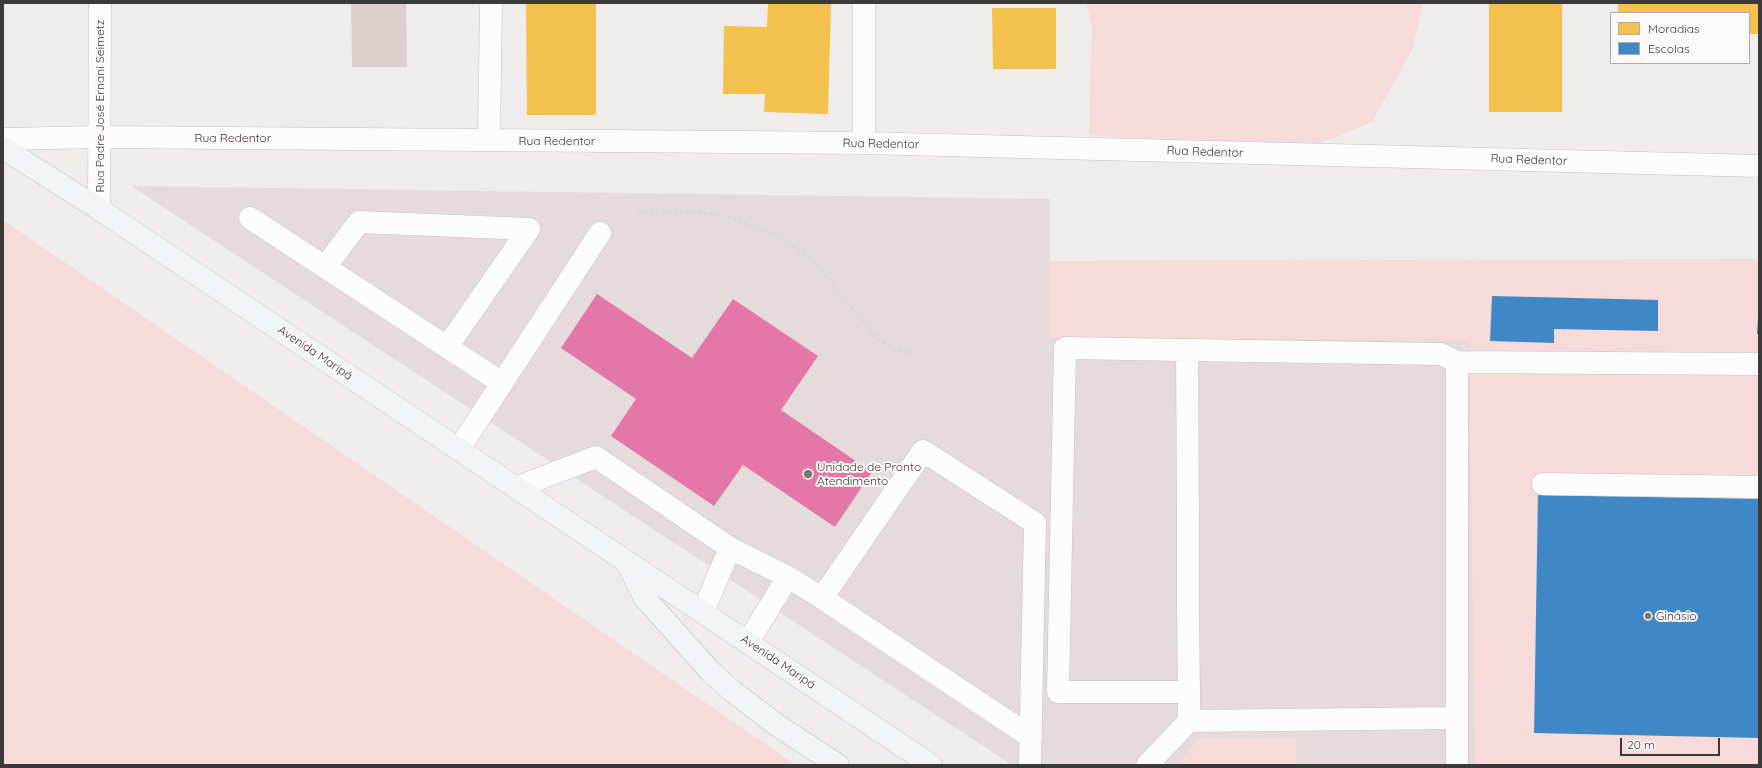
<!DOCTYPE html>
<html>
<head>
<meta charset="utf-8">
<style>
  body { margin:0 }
  #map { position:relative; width:1762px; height:768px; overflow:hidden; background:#f1ecec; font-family:Quicksand,sans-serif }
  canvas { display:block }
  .frame { position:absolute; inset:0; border:4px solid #3c3939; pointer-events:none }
  .legend { position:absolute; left:1610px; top:12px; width:140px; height:52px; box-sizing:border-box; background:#fef9f9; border:1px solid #b0acac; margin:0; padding:5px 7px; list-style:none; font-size:12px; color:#3c3939 }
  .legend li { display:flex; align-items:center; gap:8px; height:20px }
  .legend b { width:20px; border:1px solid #b0acac }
  .scale { position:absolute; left:1620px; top:738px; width:100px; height:18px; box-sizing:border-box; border:2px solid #3c3939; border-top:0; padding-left:5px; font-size:12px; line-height:14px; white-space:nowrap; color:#3c3939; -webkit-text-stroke:3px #fef9f9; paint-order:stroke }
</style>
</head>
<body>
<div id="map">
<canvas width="1762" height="768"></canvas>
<div class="frame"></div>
<ul class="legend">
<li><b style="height:11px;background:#f2c14e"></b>Moradias</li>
<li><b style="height:11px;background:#3f88c5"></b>Escolas</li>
</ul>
<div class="scale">20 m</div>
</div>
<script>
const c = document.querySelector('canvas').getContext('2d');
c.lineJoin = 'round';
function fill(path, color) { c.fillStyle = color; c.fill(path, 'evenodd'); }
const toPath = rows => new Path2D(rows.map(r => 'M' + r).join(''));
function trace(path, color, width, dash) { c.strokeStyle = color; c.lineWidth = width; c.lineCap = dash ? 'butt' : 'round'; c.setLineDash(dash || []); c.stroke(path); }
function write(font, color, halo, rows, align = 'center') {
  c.font = font + ' Quicksand,sans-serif'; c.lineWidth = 4; c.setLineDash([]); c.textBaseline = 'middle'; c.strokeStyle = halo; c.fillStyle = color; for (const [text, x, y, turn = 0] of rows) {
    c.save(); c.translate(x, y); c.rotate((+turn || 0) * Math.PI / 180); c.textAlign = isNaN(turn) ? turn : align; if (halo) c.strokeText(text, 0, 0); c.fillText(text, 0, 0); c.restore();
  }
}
const built = toPath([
  [131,186,1050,199,1050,261,1759,259,1759,765,1012,765]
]);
const green = toPath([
  [1086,3,1423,3,1413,48,1372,122,1304,150,1089,135,1092,26],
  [3,220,796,765,3,765],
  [1759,260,1759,765,1475,765,1469,340,1049,338,1049,261],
  [1199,738,1297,738,1296,765,1178,765]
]);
const homes = toPath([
  [526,3,596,3,596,115,527,115],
  [768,3,831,3,828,114,764,112,765,94,723,94,724,26,767,27],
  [1489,3,1562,3,1562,112,1489,112],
  [1618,3,1759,3,1759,34,1749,34,1749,13,1618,13],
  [992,8,1056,8,1056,69,993,69]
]);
const schools = toPath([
  [1492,296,1658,300,1658,331,1554,329,1554,343,1490,341],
  [1758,317,1759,317,1759,334,1757,334],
  [1538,495,1759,499,1759,738,1534,733]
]);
const health = toPath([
  [597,294,692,358,733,299,818,356,781,410,872,472,835,527,743,465,714,506,611,436,636,399,561,348]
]);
const building = toPath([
  [351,3,406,3,407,67,352,67]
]);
const path = toPath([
  [638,213,691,211,730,217,774,234,806,255,828,279,876,337,894,350,914,353]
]);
const minor = toPath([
  [3,139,100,137,864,143,1759,166],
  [489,140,491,3],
  [864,143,864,3],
  [99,209,100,3],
  [250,218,502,383],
  [325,267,359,222,529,229],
  [447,347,529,229],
  [1187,350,1188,523,1188,607,1189,692,1189,721,1457,718,1457,362,1441,354,1187,350,1065,348,1058,692,1189,692],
  [1457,362,1759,364],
  [459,449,600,233],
  [1543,484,1759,487],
  [518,487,596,457,730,548,703,612],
  [730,548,788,577],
  [822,598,1031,737],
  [748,642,788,577,822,598,923,451,1035,523,1030,765],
  [1457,718,1457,765],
  [1147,765,1189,721]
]);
const major = toPath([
  [3,148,99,209,931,765],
  [626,561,644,597,710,671,731,690,778,726,838,765]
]);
const markers = [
  [808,474,5,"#7b7878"],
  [1648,616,4,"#7b7878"]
];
const streetNames = [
  ["Rua Padre José Ernani Seimetz",100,106,-90],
  ["Rua Redentor",233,138],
  ["Rua Redentor",557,141],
  ["Rua Redentor",881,144,1],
  ["Rua Redentor",1205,152,2],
  ["Rua Redentor",1529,160,2],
  ["Avenida Maripá",315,353,34],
  ["Avenida Maripá",778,662,34]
];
const poiNames = [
  ["Unidade de Pronto",817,467],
  ["Atendimento",817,481],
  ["Ginásio",1656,616]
];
fill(built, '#e5dbdb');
fill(green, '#f7dada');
fill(homes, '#f2c14e');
fill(schools, '#3f88c5');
fill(health, '#e377a8');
fill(building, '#decece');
trace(minor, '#c5c2c2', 23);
trace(major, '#bdc2c4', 23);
trace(path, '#d9d8d8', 2.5, [3, 3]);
trace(minor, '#fdfcfc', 22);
trace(major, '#f0f4f5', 22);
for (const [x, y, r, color] of markers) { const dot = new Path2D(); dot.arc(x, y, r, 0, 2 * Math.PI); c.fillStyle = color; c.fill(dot); trace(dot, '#fef9f9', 1.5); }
write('12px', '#3c3939', '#fef9f9', streetNames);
write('12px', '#3c3939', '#fef9f9', poiNames, 'left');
</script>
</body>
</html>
